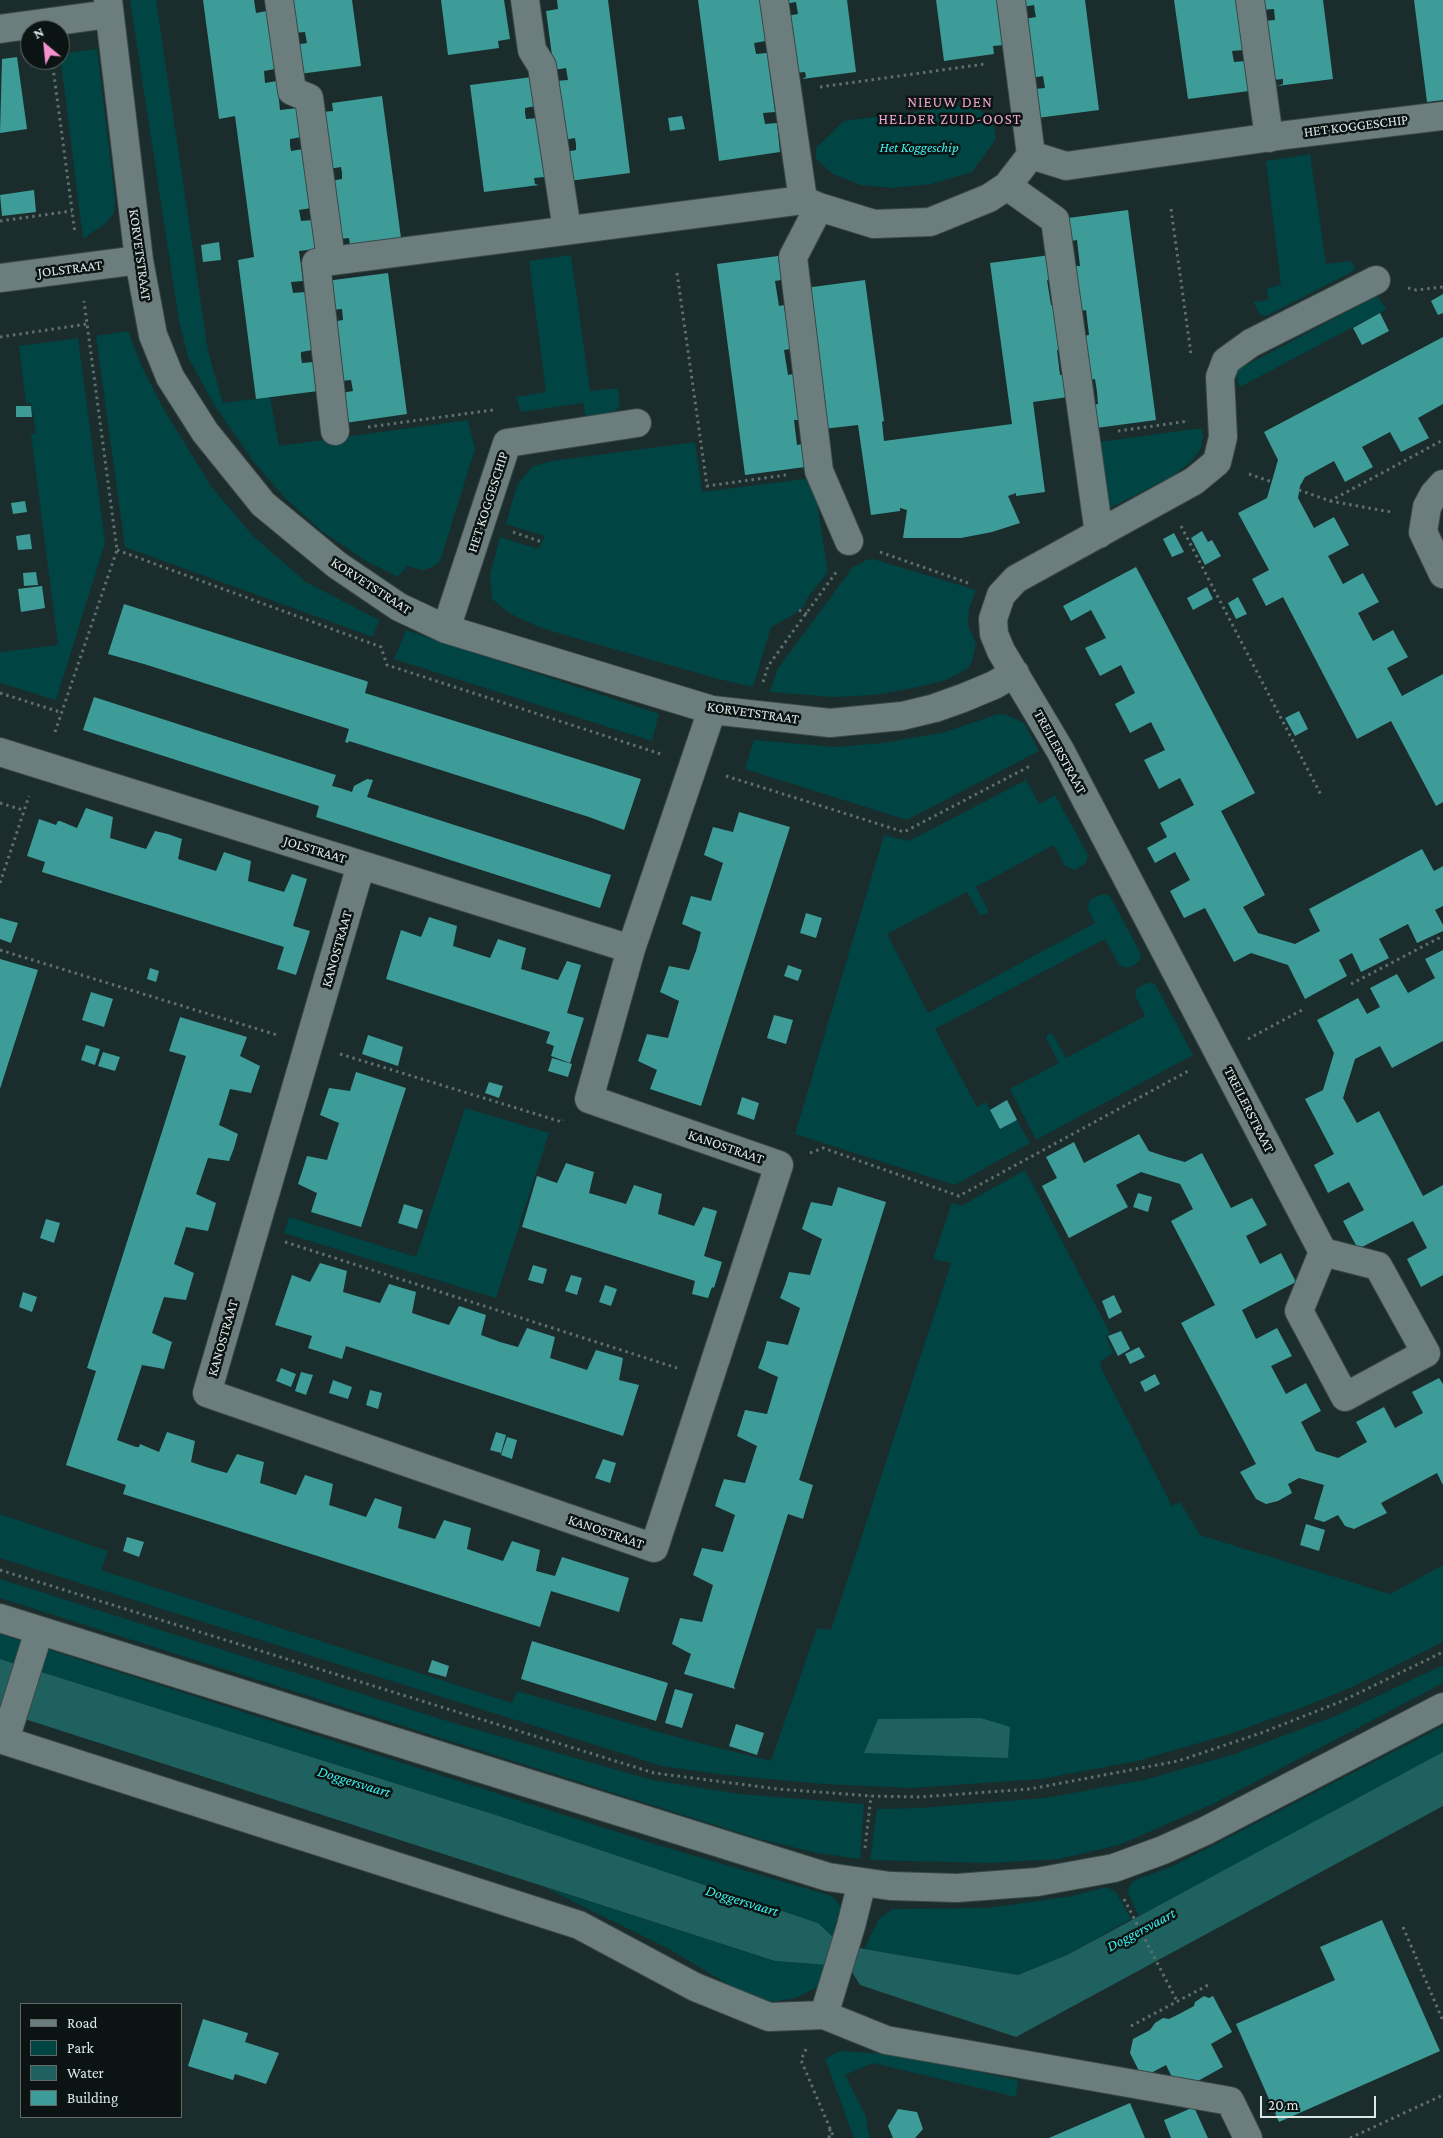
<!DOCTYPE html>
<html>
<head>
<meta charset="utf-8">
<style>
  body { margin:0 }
  #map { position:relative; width:1443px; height:2138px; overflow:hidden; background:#1b2c2c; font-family:"Crimson Pro",serif }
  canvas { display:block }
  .legend { position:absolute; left:20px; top:2003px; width:162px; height:115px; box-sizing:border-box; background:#0c1313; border:1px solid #606868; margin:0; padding:6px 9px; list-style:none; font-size:15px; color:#dde8e7 }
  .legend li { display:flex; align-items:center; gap:10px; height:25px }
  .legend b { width:25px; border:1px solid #606868 }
  .north { position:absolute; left:20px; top:20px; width:50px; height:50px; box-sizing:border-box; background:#0c1313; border:1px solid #606868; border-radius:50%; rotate:332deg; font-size:14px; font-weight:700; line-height:20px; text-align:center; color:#dde8e7 }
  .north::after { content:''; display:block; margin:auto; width:18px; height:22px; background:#f690cf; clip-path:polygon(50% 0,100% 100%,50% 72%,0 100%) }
  .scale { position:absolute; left:1260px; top:2096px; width:116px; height:22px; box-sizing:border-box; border:2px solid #dde8e7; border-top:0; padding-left:6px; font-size:15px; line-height:18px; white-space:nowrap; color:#dde8e7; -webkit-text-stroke:4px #0c1313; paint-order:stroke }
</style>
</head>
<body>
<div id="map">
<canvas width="1443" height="2138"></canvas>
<ul class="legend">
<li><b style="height:6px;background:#6b7e7d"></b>Road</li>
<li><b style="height:14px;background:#004443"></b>Park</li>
<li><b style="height:14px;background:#1e615f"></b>Water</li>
<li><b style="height:14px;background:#3e9c98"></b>Building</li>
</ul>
<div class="north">N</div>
<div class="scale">20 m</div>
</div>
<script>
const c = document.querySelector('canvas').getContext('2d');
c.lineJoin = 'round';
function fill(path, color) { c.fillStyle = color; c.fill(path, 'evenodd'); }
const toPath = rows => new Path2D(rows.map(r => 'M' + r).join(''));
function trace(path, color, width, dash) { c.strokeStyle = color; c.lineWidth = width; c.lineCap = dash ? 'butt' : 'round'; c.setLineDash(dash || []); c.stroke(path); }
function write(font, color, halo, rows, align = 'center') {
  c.font = font + ' "Crimson Pro",serif'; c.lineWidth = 5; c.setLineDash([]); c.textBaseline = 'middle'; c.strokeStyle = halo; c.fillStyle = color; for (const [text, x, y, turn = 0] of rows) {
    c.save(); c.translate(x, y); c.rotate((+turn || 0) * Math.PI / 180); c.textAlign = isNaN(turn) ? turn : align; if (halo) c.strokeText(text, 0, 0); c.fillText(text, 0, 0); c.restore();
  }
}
const green = toPath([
  [130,0,156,0,208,351,223,403,270,397,279,446,468,420,475,449,442,555,439,563,430,568,422,570,407,566,398,577,366,561,323,532,285,498,254,462,215,406,188,357,179,321],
  [97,49,115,198,114,213,106,223,83,239,60,54],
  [975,104,994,126,996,139,972,172,931,184,892,188,861,185,833,174,816,159,816,148,844,121],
  [1310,154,1326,264,1351,261,1355,268,1352,272,1266,316,1261,315,1253,302,1268,300,1267,288,1281,285,1266,161],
  [571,255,590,391,618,388,620,405,616,410,609,415,586,418,583,403,521,412,516,397,546,392,529,261],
  [1377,296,1387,309,1240,387,1235,374,1239,369],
  [128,331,141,365,164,410,211,486,252,535,306,582,379,620,373,637,125,547,96,336],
  [78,338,105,543,56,700,0,683,0,652,58,645,31,434,36,433,31,403,26,403,19,346],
  [1202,428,1203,438,1201,448,1191,462,1171,477,1100,513,1092,443],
  [695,442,702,492,813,478,828,572,808,597,804,606,794,614,771,627,753,687,718,679,541,628,509,613,492,599,490,575,500,537,538,549,545,536,506,524,517,485,533,466,552,461],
  [873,559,976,590,969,609,968,622,969,628,976,644,972,662,967,669,946,680,918,687,874,695,833,697,770,692,777,670,852,568,866,560],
  [406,630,659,714,652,741,394,659],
  [1004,714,1024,723,1039,751,907,820,745,769,754,740,835,747,883,743,945,732,995,715],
  [1026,780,1039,804,1055,795,1088,855,1086,863,1075,870,1065,866,1054,845,976,887,988,910,987,914,980,915,967,892,887,934,928,1013,1095,923,1087,907,1091,899,1103,894,1110,896,1141,954,1139,962,1128,968,1119,965,1105,939,935,1029,977,1107,986,1102,1000,1129,1017,1120,1030,1143,955,1185,795,1134,884,835,909,841],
  [1149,982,1155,984,1193,1055,1036,1140,1010,1089,1059,1063,1046,1038,1047,1035,1050,1033,1053,1035,1066,1058,1145,1016,1135,995,1137,988],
  [465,1108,549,1133,496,1298,284,1233,289,1217,416,1257],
  [1025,1170,1110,1333,1106,1337,1113,1353,1102,1360,1100,1366,1172,1506,1180,1502,1200,1535,1390,1594,1443,1565,1443,1642,1354,1686,1311,1704,1230,1734,1137,1761,1041,1779,911,1788,824,1784,726,1775,662,1766,0,1558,0,1514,108,1551,101,1570,512,1703,517,1691,676,1737,771,1761,817,1628,831,1630,951,1263,933,1259,952,1203,961,1206],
  [0,1579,447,1721,652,1780,740,1794,864,1804,860,1859,817,1853,756,1838,0,1598],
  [0,1634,658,1845,832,1896,841,1907,836,1940,818,1923,499,1816,0,1659],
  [1443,1665,1443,1683,1213,1804,1119,1845,1059,1859,988,1863,870,1860,877,1809,919,1808,1045,1798,1144,1780,1235,1754,1338,1715],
  [1443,1726,1443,1756,1139,1916,1127,1891,1133,1881,1175,1865],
  [544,1887,775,1961,829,1965,819,1986,796,1998,771,2002,736,1989,669,1949],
  [1107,1887,1116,1892,1131,1919,1067,1955,1018,1975,864,1949,879,1919,892,1909,988,1908,1071,1896],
  [839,2051,891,2054,1018,2080,1016,2097,873,2063,845,2075,866,2116,868,2132,870,2138,854,2138,825,2059]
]);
const water = toPath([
  [0,1659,499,1816,818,1923,836,1940,864,1949,1018,1975,1067,1955,1443,1752,1443,1806,1016,2037,860,1985,852,1972,829,1965,775,1961,0,1711],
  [981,1718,1010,1727,1008,1758,864,1753,878,1719]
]);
const building = toPath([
  [203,0,254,0,256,13,267,11,275,69,264,71,265,83,277,81,280,110,298,108,302,137,290,139,290,145,291,151,303,149,311,208,299,210,300,215,301,221,313,220,316,249,299,251,303,281,291,282,293,293,305,292,312,350,301,352,301,357,302,363,313,362,318,391,256,399,238,260,254,257,235,116,219,119],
  [289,0,352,0,361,66,299,74,295,45,307,43,305,32,294,33],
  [441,0,504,0,510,39,498,41,499,48,448,55],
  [557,0,608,0,630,173,569,181,565,152,576,150,576,144,575,138,564,140,556,81,568,80,566,68,554,70,546,11,558,9],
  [698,0,760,0,766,41,754,43,756,54,767,53,775,112,763,113,765,124,777,123,780,152,719,161],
  [784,0,847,0,856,72,802,79,806,77,805,72,794,73,786,16,798,14,796,2,784,4],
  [936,0,999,0,1004,45,993,46,994,54,944,61],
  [1022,0,1085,0,1099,110,1037,118,1034,89,1045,88,1043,76,1032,78,1024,19,1036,17,1035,12,1034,5,1023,7],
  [1174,0,1237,0,1244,50,1232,51,1234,62,1246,61,1249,91,1188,99],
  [1261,0,1323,0,1333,79,1277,86,1283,84,1283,79,1271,80,1264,21,1275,20,1274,9,1262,10],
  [1414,0,1443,0,1443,100,1427,102],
  [17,57,27,129,0,133,2,59],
  [532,77,536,106,525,108,525,113,526,119,538,118,545,177,534,178,535,184,539,185,484,192,470,85],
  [382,96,401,238,350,245,349,238,339,239,331,181,342,179,342,173,341,167,329,169,322,112,333,111,332,103],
  [682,116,685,129,670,131,668,118],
  [34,190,36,212,2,216,0,195],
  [1128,210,1156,420,1096,428,1093,405,1098,404,1097,392,1095,379,1090,380,1084,336,1089,335,1086,310,1081,311,1075,266,1080,266,1077,240,1071,241,1068,218],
  [219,242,221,260,203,262,201,245],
  [1050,255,1053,279,1047,280,1051,305,1056,304,1062,349,1057,350,1060,375,1066,374,1068,397,1033,402,1045,492,1016,496,1016,493,1008,496,1020,523,992,532,961,538,903,538,907,510,900,508,900,511,871,515,858,425,823,429,820,406,826,405,822,381,817,381,811,336,817,335,814,311,808,312,805,288,865,280,884,421,882,422,884,441,1012,424,990,263],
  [778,256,781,280,775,281,779,306,784,305,790,349,784,350,788,375,793,374,799,420,794,420,797,445,803,444,805,467,745,475,717,264],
  [388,273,407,414,345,423,341,393,353,391,351,380,340,381,332,322,343,320,342,309,330,310,326,281],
  [1443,294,1443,313,1438,315,1431,301],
  [1380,313,1389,331,1362,345,1353,328],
  [1443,337,1443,404,1418,418,1429,438,1401,452,1390,432,1362,447,1373,467,1345,482,1334,461,1305,477,1300,486,1298,498,1314,528,1334,517,1349,545,1328,556,1343,584,1363,573,1379,602,1358,613,1373,641,1393,630,1400,643,1408,657,1387,668,1402,696,1443,674,1443,802,1436,806,1391,721,1357,739,1283,597,1266,606,1252,579,1269,570,1238,513,1267,498,1278,460,1264,432],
  [16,406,31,406,32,417,16,417],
  [25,501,27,512,13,514,11,503],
  [1202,531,1208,542,1212,540,1221,556,1205,565,1191,538],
  [1174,533,1184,552,1172,557,1163,539],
  [30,534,32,549,18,550,16,536],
  [1136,567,1255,793,1221,811,1265,895,1243,907,1258,933,1295,944,1320,931,1309,909,1422,849,1434,871,1443,866,1443,906,1435,910,1443,925,1443,931,1417,943,1408,924,1379,939,1389,958,1361,972,1352,953,1339,960,1347,976,1305,999,1288,965,1251,953,1234,962,1205,908,1184,918,1170,891,1190,880,1175,852,1155,863,1147,848,1167,837,1160,823,1194,805,1180,778,1159,789,1144,760,1165,750,1151,722,1130,733,1115,704,1135,693,1121,665,1100,676,1085,648,1106,638,1091,610,1071,621,1063,606],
  [36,572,38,585,24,586,23,573],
  [42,586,45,608,21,612,18,589],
  [1207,587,1213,599,1193,610,1187,598],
  [1238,597,1247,614,1236,619,1228,603],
  [124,604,366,681,368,682,365,693,641,779,624,830,589,817,349,741,348,743,345,742,349,729,144,664,108,654],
  [94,697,336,775,332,786,340,788,352,792,354,786,367,779,373,780,367,797,611,875,600,908,316,817,319,806,83,730],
  [1299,711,1308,729,1295,736,1285,718],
  [86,808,113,817,110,838,146,849,155,831,168,834,182,839,178,859,216,871,224,852,251,861,248,881,284,892,292,874,307,879,293,926,310,931,296,975,277,969,284,947,42,872,45,862,27,856,39,819,56,825,58,821,60,821,77,828],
  [739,812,790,827,701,1106,650,1089,657,1070,638,1061,647,1034,668,1038,679,1001,660,992,669,966,689,970,696,951,701,932,682,924,691,896,711,901,723,863,704,855,713,827,733,832],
  [806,913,822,918,816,938,800,933],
  [429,917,457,926,453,946,490,958,498,939,526,948,521,969,558,980,567,961,581,965,567,1013,584,1018,570,1063,551,1056,554,1046,546,1043,550,1032,386,979,401,930,421,937],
  [0,918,18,923,11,943,0,939],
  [1443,950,1443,1041,1392,1068,1380,1046,1355,1059,1343,1098,1357,1123,1379,1111,1423,1196,1443,1185,1443,1275,1421,1287,1407,1259,1427,1248,1413,1221,1358,1249,1343,1221,1364,1210,1349,1182,1328,1193,1314,1165,1334,1154,1305,1099,1323,1090,1334,1053,1317,1020,1358,998,1367,1014,1380,1007,1370,988,1397,974,1408,993,1435,978,1425,959],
  [0,959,38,970,0,1089],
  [788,965,802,970,798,981,784,976],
  [150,968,159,971,156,982,147,979],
  [91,992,113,999,104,1027,82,1020],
  [774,1015,793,1020,786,1044,767,1038],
  [180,1017,247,1037,240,1056,260,1066,251,1093,230,1089,219,1125,238,1134,234,1148,229,1161,208,1158,196,1194,216,1203,208,1231,186,1227,174,1264,194,1273,186,1300,164,1297,152,1333,172,1342,164,1369,142,1365,117,1440,136,1447,139,1447,140,1444,159,1452,167,1432,195,1441,191,1462,209,1468,227,1473,237,1454,264,1462,260,1483,296,1495,305,1475,333,1484,329,1505,366,1517,375,1498,402,1507,398,1528,435,1539,444,1520,471,1528,467,1549,503,1561,512,1541,540,1550,536,1571,555,1576,562,1557,629,1578,619,1612,551,1591,540,1627,123,1494,126,1485,66,1465,96,1371,87,1368,186,1056,169,1051],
  [368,1035,403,1047,398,1066,362,1054],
  [86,1045,100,1049,95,1065,81,1060],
  [103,1052,120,1057,115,1071,98,1066],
  [552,1058,572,1064,568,1077,548,1071],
  [356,1072,406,1088,361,1227,311,1212,317,1193,298,1184,307,1156,327,1160,339,1123,320,1115,329,1088,350,1091],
  [489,1082,503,1086,499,1098,485,1093],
  [742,1097,759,1103,754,1120,737,1114],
  [1007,1100,1017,1120,1000,1129,990,1110],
  [1139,1134,1149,1151,1167,1157,1185,1162,1202,1153,1231,1208,1252,1198,1267,1225,1246,1236,1260,1264,1281,1253,1296,1282,1242,1310,1256,1339,1277,1328,1292,1356,1271,1366,1286,1394,1306,1383,1321,1411,1301,1422,1316,1451,1338,1458,1367,1442,1356,1422,1384,1407,1395,1428,1423,1413,1412,1392,1439,1378,1443,1384,1443,1485,1437,1473,1381,1503,1387,1513,1354,1529,1345,1526,1338,1515,1324,1522,1314,1519,1324,1485,1299,1478,1288,1484,1292,1493,1278,1501,1266,1504,1256,1499,1240,1472,1256,1464,1181,1323,1215,1305,1171,1221,1193,1209,1180,1184,1141,1172,1116,1185,1128,1207,1069,1238,1042,1186,1057,1178,1046,1157,1074,1142,1084,1163],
  [566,1163,594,1172,589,1193,626,1204,634,1185,662,1194,658,1214,694,1226,703,1207,717,1211,704,1256,722,1262,714,1288,712,1287,708,1298,692,1294,695,1281,522,1227,537,1176,557,1183],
  [838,1187,886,1202,799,1480,813,1485,803,1519,788,1514,734,1686,735,1689,684,1674,691,1654,672,1644,680,1618,702,1622,713,1585,693,1575,702,1548,723,1552,735,1515,715,1506,719,1493,724,1479,745,1483,757,1446,737,1436,745,1410,767,1414,778,1377,758,1368,763,1355,767,1341,788,1345,800,1308,780,1298,785,1285,789,1272,810,1275,822,1239,802,1229,811,1202,832,1206],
  [1138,1193,1152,1197,1148,1212,1133,1207],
  [404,1204,423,1210,417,1229,398,1223],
  [46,1219,60,1223,54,1243,40,1238],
  [320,1263,347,1271,343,1292,380,1303,389,1284,416,1292,412,1313,430,1319,449,1325,459,1306,486,1315,481,1335,500,1342,518,1347,527,1328,555,1337,550,1358,587,1370,596,1350,623,1358,619,1380,639,1385,623,1436,346,1346,342,1359,308,1348,312,1336,275,1325,292,1275,310,1282],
  [533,1265,547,1269,543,1284,528,1280],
  [571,1275,582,1278,577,1295,565,1291],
  [605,1285,617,1289,611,1306,599,1302],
  [23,1292,37,1297,32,1312,19,1307],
  [1114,1295,1122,1312,1109,1319,1102,1301],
  [1121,1331,1130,1349,1118,1356,1108,1336],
  [1139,1347,1145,1357,1130,1364,1125,1354],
  [281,1368,296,1374,291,1387,276,1381],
  [301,1372,313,1375,306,1395,295,1391],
  [1155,1374,1160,1384,1145,1392,1140,1382],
  [333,1380,352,1387,348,1399,329,1393],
  [370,1390,382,1393,378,1409,366,1405],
  [496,1432,506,1435,501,1453,490,1450],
  [507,1437,517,1440,512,1459,501,1455],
  [603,1459,616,1463,610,1483,595,1478],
  [1306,1524,1325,1530,1319,1551,1300,1545],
  [127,1537,144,1542,139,1557,123,1551],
  [532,1641,668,1683,656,1721,521,1679],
  [432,1660,449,1666,446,1677,428,1672],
  [675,1689,693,1694,682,1728,665,1723],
  [736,1724,764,1733,757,1755,729,1746],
  [1382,1920,1440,2051,1279,2122,1236,2024,1335,1980,1320,1947],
  [1204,1996,1209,1998,1213,1996,1232,2032,1211,2044,1223,2067,1196,2082,1172,2077,1166,2065,1151,2073,1139,2071,1130,2053,1133,2039,1150,2030,1155,2023,1163,2018,1169,2019,1181,2013,1194,2006,1195,2002],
  [203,2019,248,2033,245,2042,279,2053,266,2084,235,2074,233,2080,188,2066],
  [1130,2103,1145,2138,1049,2138],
  [1194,2107,1208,2138,1171,2138,1164,2120],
  [898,2109,917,2112,923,2129,915,2138,893,2138,888,2126]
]);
const path = toPath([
  [52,60,75,233],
  [820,87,985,64],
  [1171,209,1191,354],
  [0,221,72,211],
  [677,273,707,486,786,475],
  [1408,288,1416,290,1443,287],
  [0,337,87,324],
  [368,427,493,410],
  [1118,431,1189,421],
  [1249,474,1272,482],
  [1299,490,1330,501,1443,440],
  [1330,501,1391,512],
  [1181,526,1321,795],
  [513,532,542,542],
  [117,550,381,647,387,665,661,754],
  [880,552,968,583],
  [799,610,807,614],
  [763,682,768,666,837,571],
  [0,693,63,713],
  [55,732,117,550,84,301],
  [726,776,904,832,1030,766],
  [0,803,23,810],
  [0,883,29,796],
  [0,950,277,1035],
  [1351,984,1443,936],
  [1248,1039,1302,1010],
  [340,1054,562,1122,563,1120],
  [810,1153,823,1148,959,1196,1190,1070],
  [285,1242,677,1368],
  [0,1570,654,1773,778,1789,871,1796,920,1797,1030,1789,1178,1761,1261,1733,1340,1702,1443,1652],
  [865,1848,871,1796],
  [1124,1899,1177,2001],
  [1403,1927,1443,2021],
  [1131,2026,1210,1984],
  [806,2049,801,2060,834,2138],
  [829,2138,830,2129],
  [1350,2138,1443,2095]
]);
const minor = toPath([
  [108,0,139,260,153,335,170,377,205,432,263,504,337,565,399,607,446,629,712,710,830,723,902,716,935,708,963,698,994,685,1015,673],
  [279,0,292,91,309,98,331,260],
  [525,0,532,50,542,66,567,230],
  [774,0,803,200],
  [1011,0,1031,155],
  [1250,0,1269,138],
  [0,29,109,14],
  [1007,186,1031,155,1066,166,1286,135,1443,116],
  [0,278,139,260],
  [335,431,316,263,803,200,819,207],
  [1443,484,1434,494,1427,507,1423,532,1443,574],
  [849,541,819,471,793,257,819,207,874,224,930,222,989,198,1007,186,1055,220,1099,534],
  [446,629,507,443,637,423],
  [0,752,631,949],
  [361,865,207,1393,654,1548,779,1165,589,1099,631,949,712,710],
  [1323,1252,1299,1311,1345,1397,1426,1353,1378,1266,1323,1252,1060,750,1001,651,994,634,993,619,1001,595,1016,579,1194,481,1217,462,1223,437,1220,377,1226,361,1251,343,1376,280],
  [0,1618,828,1877,890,1886,957,1888,1037,1882,1114,1868,1163,1850,1205,1831,1443,1707],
  [0,1739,579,1925,695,1987,769,2017,824,2015,851,1926,862,1882],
  [5,1740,39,1631],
  [824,2015,886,2040,1230,2101,1248,2138]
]);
const streetNames = [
  ["HET KOGGESCHIP",1356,126,-7],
  ["KORVETSTRAAT",140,255,82],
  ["JOLSTRAAT",70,269,-7],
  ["HET KOGGESCHIP",488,502,-72],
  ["KORVETSTRAAT",371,586,33],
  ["KORVETSTRAAT",753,713,8],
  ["TREILERSTRAAT",1060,752,61],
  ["JOLSTRAAT",315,850,17],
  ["KANOSTRAAT",337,949,-74],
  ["TREILERSTRAAT",1249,1110,63],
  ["KANOSTRAAT",726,1147,19],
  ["KANOSTRAAT",223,1338,-74],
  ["KANOSTRAAT",606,1532,19]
];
const parkNames = [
  ["Het Koggeschip",919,148]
];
const neighbourhoodNames = [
  ["NIEUW DEN",950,102],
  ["HELDER ZUID-OOST",950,119]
];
const waterNames = [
  ["Doggersvaart",354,1782,17],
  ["Doggersvaart",742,1901,17],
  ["Doggersvaart",1141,1930,-28]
];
fill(green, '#004443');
fill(water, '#1e615f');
fill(building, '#3e9c98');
trace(minor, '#394847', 30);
trace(path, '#606f6e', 3, [2.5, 4]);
trace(minor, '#6b7e7d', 28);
write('14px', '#dde8e7', '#0c1313', streetNames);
write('italic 14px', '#3bf3ed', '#0c1313', parkNames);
c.letterSpacing = '1px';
write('15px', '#eca4cf', '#0c1313', neighbourhoodNames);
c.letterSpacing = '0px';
write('italic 15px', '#3bf3ed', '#0c1313', waterNames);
</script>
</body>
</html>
